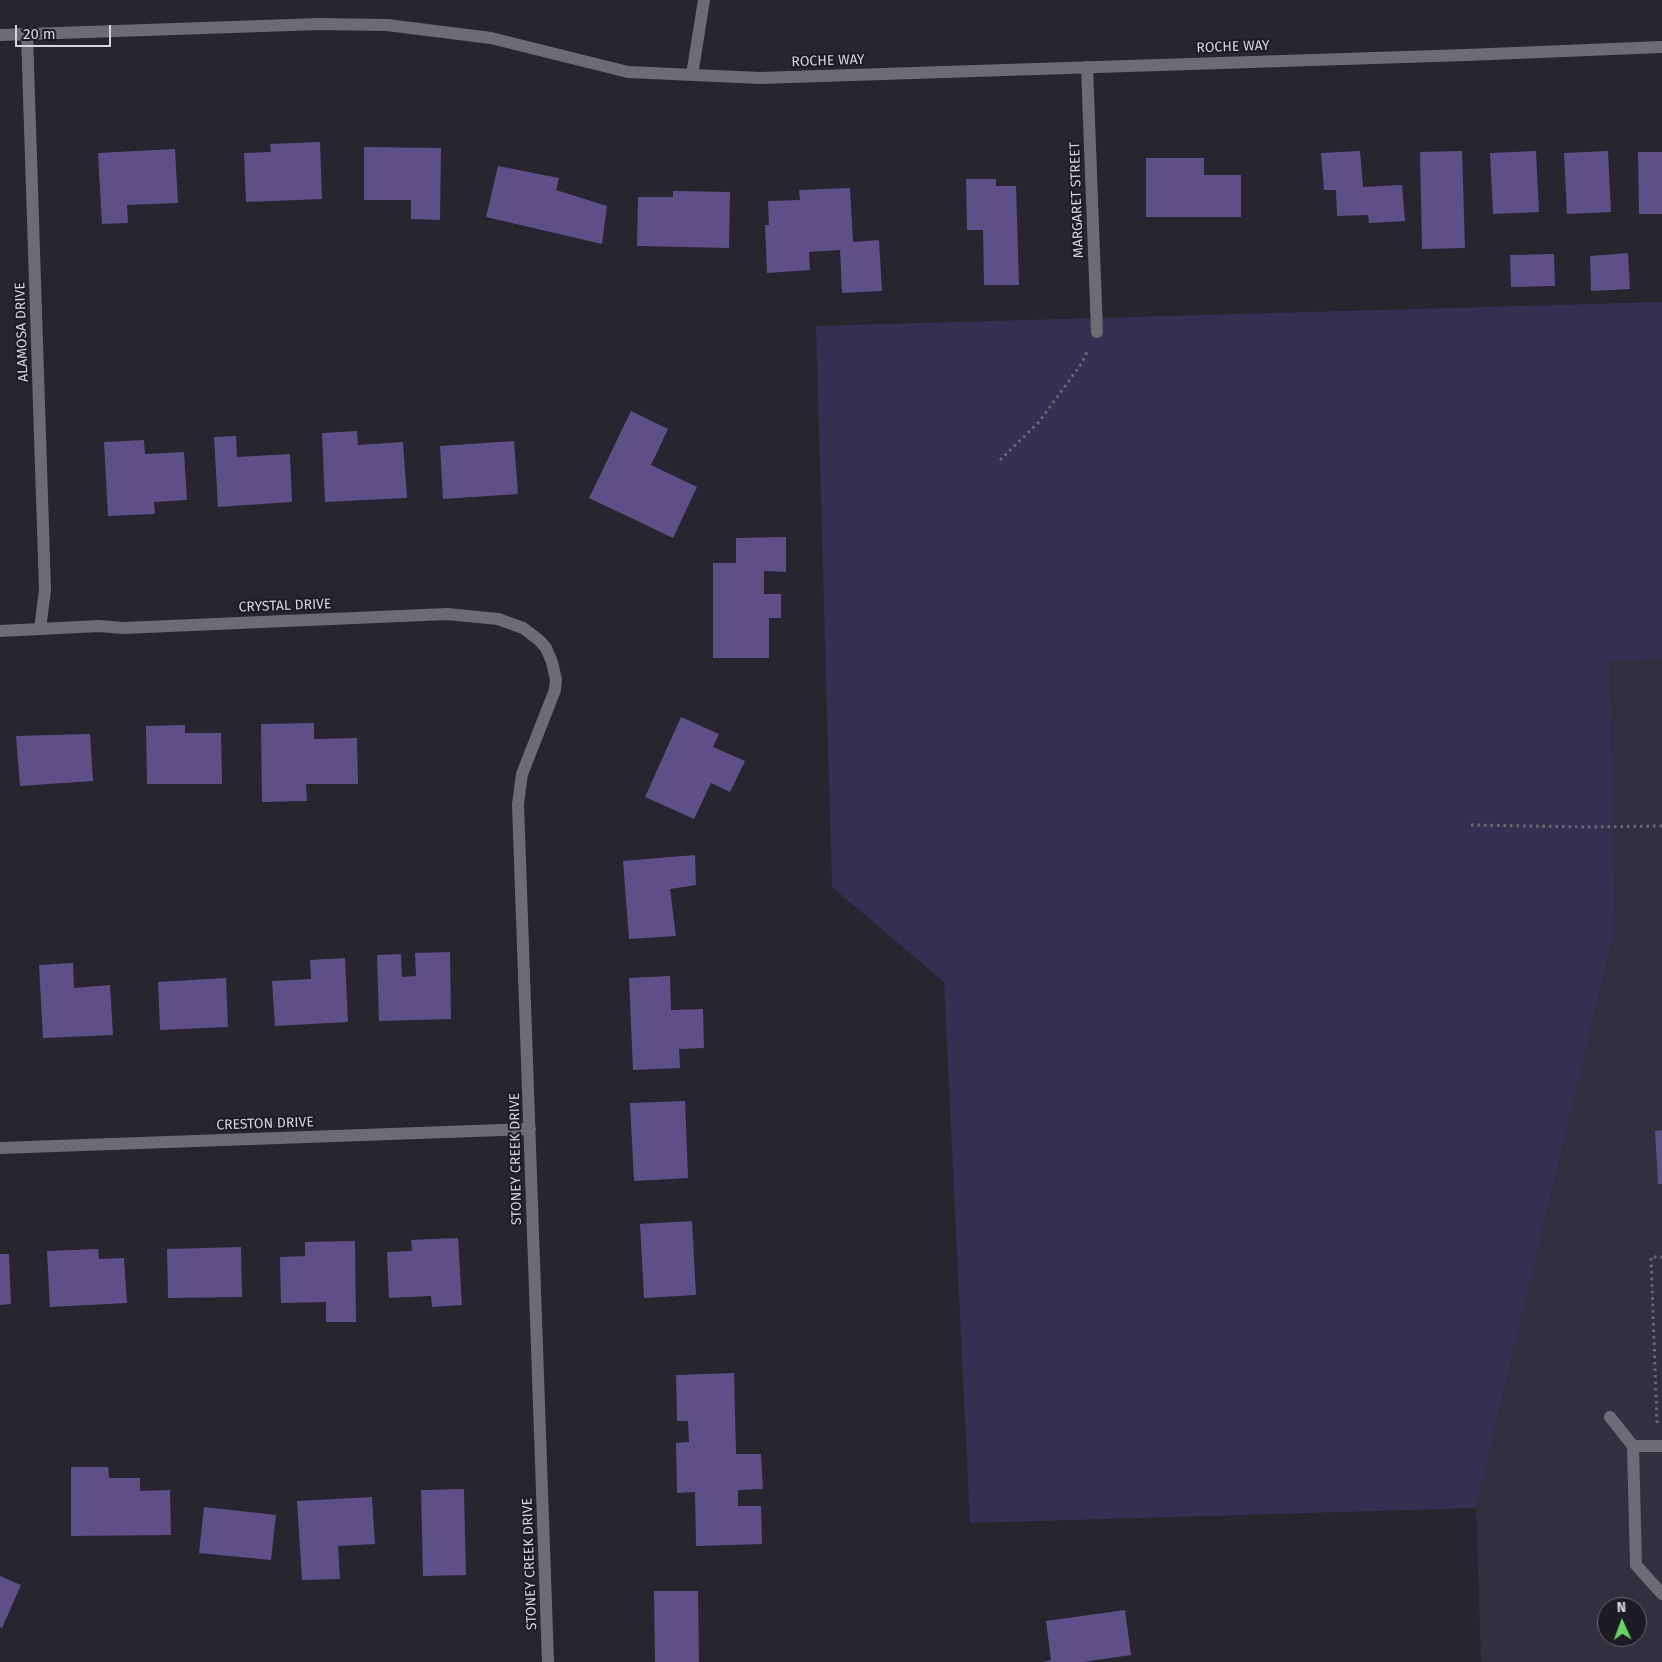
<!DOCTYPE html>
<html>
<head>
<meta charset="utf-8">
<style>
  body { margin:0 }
  #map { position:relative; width:1662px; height:1662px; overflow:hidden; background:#27252f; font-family:"Fira Sans",sans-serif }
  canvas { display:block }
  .north { position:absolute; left:1597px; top:1597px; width:50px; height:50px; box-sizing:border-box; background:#1d1c25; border:1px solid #67666e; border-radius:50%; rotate:358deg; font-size:14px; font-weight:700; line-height:20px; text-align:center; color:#d6d5dc }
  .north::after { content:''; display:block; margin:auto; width:18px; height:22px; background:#69d465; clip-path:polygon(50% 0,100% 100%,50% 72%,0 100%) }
  .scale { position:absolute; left:15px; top:25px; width:96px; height:22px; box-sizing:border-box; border:2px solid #d6d5dc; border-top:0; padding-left:6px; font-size:15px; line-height:18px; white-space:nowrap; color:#d6d5dc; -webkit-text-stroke:4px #1d1c25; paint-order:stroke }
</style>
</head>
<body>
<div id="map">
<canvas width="1662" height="1662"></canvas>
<div class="north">N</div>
<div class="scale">20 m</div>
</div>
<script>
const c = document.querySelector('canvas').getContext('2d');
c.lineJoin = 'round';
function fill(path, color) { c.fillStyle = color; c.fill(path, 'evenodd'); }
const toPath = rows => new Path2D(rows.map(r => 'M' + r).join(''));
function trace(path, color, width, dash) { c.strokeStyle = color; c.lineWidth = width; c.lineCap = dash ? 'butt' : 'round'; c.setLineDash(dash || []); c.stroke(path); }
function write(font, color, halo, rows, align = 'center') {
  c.font = font + ' "Fira Sans",sans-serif'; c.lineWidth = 4; c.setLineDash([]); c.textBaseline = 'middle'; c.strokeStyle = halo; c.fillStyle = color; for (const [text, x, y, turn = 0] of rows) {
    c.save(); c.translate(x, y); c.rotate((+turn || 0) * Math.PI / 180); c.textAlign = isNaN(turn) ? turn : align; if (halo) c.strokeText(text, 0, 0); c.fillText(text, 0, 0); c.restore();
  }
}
const built = toPath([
  [1662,659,1662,1662,1481,1662,1476,1508,1615,929,1610,661],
  [1607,1607,1637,1607,1637,1637,1607,1637]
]);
const green = toPath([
  [1662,302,1662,659,1610,661,1615,929,1476,1508,970,1523,944,982,832,887,816,326]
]);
const building = toPath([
  [320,142,322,199,246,202,244,153,271,152,270,144],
  [364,147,441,148,440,220,411,219,411,200,364,200],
  [175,149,178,203,127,205,128,223,102,224,98,153],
  [1360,151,1363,187,1402,185,1405,221,1369,223,1368,215,1337,216,1336,190,1324,190,1321,153],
  [1462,151,1465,248,1422,249,1420,152],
  [1536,151,1539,212,1493,214,1490,153],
  [1608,151,1611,212,1567,214,1564,153],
  [1638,152,1662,152,1662,214,1639,214],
  [1146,158,1204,158,1204,175,1241,175,1241,217,1146,217],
  [498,166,559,178,556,190,607,206,602,244,486,217],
  [966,179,996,179,996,186,1016,186,1019,285,984,285,983,230,967,230],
  [850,188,853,242,879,240,882,291,842,293,840,250,809,252,810,270,767,273,765,225,769,225,768,201,800,200,799,190],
  [673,191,730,192,729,248,637,246,638,197,673,197],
  [1628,253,1630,289,1591,291,1590,256],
  [1554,254,1555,286,1511,287,1510,255],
  [631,411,668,429,651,465,697,487,673,538,589,498],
  [357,431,358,445,403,442,407,498,325,502,322,433],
  [236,436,237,457,290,454,292,502,218,507,214,437],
  [144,440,145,454,184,452,187,500,154,502,155,514,108,516,104,442],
  [514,441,518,494,443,499,440,446],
  [786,537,786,572,764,571,764,594,781,594,781,618,769,618,769,658,713,658,713,563,736,563,736,538],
  [681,717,719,734,713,747,745,761,730,792,711,783,694,819,645,797],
  [314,723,314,739,357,738,358,784,306,784,307,801,262,802,261,724],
  [185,725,185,733,221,733,222,784,147,784,146,726],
  [90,734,93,781,20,786,16,736],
  [695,855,696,885,670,889,676,936,629,939,623,861],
  [450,952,451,1019,379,1021,377,955,401,954,402,977,416,976,415,953],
  [345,958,348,1022,275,1026,272,981,311,979,310,960],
  [73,963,74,988,110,985,113,1035,43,1038,39,965],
  [670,976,671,1010,703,1009,704,1048,679,1049,680,1068,633,1070,629,978],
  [226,978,228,1027,160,1030,158,982],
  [685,1101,688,1178,634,1181,630,1103],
  [1662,1130,1662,1184,1658,1184,1655,1131],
  [692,1221,696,1295,644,1298,640,1224],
  [458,1238,462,1305,432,1307,431,1296,389,1298,387,1252,412,1251,411,1240],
  [355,1241,356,1322,326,1322,326,1302,281,1303,280,1257,305,1256,305,1242],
  [241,1247,242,1297,168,1298,167,1249],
  [98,1249,99,1259,124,1258,127,1303,50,1307,47,1251],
  [0,1254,9,1254,11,1304,0,1305],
  [734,1373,736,1454,761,1454,763,1489,738,1490,738,1506,761,1506,762,1544,696,1546,695,1492,677,1493,676,1443,689,1442,688,1421,677,1421,676,1375],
  [71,1467,108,1467,109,1478,140,1478,140,1491,170,1490,171,1535,71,1536],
  [464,1489,466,1575,423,1576,421,1490],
  [372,1497,375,1544,338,1546,340,1579,302,1580,297,1501],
  [204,1507,276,1515,271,1560,199,1553],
  [0,1576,21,1585,2,1628,0,1627],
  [654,1591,698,1591,699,1662,655,1662],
  [1125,1610,1131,1655,1083,1662,1043,1662,1051,1660,1046,1621]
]);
const path = toPath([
  [1000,460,1039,422,1082,363,1087,352],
  [1471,825,1589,827,1662,826],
  [1657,1423,1651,1257,1662,1257]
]);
const service = toPath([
  [1087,67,1097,332],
  [1610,1417,1633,1446,1662,1446],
  [1633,1446,1636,1565,1662,1594]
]);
const minor = toPath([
  [27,34,45,590,40,629],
  [0,35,320,24,387,25,491,38,628,72,760,78,1466,55,1662,47],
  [692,75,704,0],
  [0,631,99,626,123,628,447,614,498,619,523,628,539,640,546,648,552,662,556,680,555,690,522,774,518,804,548,1662],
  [0,1148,530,1129]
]);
const streetNames = [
  ["ROCHE WAY",1233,47,-2],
  ["ROCHE WAY",828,61,-2],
  ["MARGARET STREET",1077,200,-92],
  ["ALAMOSA DRIVE",22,332,-92],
  ["CRYSTAL DRIVE",285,606,-2],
  ["CRESTON DRIVE",265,1124,-2],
  ["STONEY CREEK DRIVE",516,1159,-91],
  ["STONEY CREEK DRIVE",530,1564,-92]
];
fill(built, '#322f3e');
fill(green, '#372f51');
fill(building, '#5d5088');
trace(path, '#6a6871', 3, [2.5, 4]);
trace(service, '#6d6b76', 12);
trace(minor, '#6d6b76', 12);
write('14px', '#d6d5dc', '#1d1c25', streetNames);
</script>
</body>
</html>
